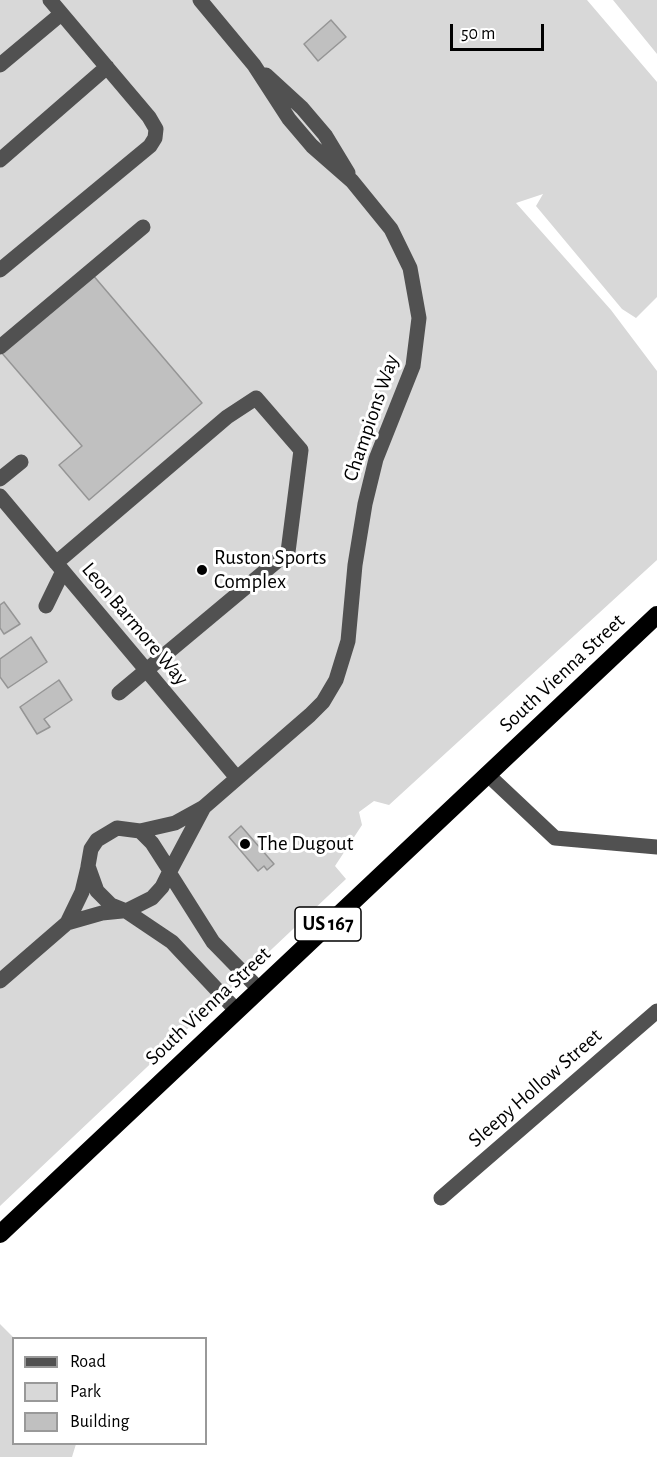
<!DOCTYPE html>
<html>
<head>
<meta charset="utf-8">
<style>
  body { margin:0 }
  #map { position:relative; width:657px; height:1457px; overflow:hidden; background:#fff; font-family:"Alegreya Sans",sans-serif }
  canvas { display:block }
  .legend { position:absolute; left:12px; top:1337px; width:195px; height:108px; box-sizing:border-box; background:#fff; border:2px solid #999; margin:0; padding:8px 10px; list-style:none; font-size:18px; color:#000 }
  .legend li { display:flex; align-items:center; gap:12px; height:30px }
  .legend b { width:30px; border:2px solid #999 }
  .scale { position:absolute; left:450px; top:24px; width:94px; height:27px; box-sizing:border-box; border:3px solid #000; border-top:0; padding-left:8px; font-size:18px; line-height:21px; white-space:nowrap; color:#000; -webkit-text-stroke:4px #fff; paint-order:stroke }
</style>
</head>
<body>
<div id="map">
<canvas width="657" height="1457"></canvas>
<ul class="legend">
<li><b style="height:8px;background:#515151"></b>Road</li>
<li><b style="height:16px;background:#d8d8d8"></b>Park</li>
<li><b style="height:16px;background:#c0c0c0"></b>Building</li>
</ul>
<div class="scale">50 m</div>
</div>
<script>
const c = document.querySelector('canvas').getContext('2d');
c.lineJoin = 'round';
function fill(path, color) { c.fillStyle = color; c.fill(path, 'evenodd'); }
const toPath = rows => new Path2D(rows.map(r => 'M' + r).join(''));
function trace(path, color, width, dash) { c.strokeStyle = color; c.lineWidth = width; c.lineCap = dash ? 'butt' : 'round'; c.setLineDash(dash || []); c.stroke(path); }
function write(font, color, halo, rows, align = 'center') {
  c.font = font + ' "Alegreya Sans",sans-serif'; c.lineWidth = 6; c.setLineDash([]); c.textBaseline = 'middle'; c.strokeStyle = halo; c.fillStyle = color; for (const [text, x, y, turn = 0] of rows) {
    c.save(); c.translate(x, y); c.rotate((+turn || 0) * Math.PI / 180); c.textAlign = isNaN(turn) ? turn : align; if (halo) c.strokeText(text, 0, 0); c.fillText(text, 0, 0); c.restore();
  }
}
const green = toPath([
  [0,0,587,0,657,82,657,297,636,318,622,309,536,206,543,194,516,203,611,310,657,371,657,560,389,805,374,801,359,812,362,825,335,866,346,879,0,1206],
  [613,0,657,0,657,54],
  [0,1324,14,1338,14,1444,76,1444,72,1457,0,1457]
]);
const building = toPath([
  [331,20,346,37,318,61,304,44,331,20],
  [92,274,202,403,89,500,59,465,82,446,1,352,92,274],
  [4,602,20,624,4,634,0,628,0,605,4,602],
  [31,637,47,662,8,688,0,677,0,659,31,637],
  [59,680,72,700,44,719,50,727,37,734,20,707,59,680],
  [241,826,274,864,267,870,264,866,258,871,229,837,241,826]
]);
const minor = toPath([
  [0,65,61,14],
  [266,75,302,108,325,135,348,173],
  [0,160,107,67],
  [0,270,150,146,155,138,156,129,149,117,50,0],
  [0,347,143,227],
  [0,479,21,462],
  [0,496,237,778],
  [56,563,227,417,256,398,301,450,288,552,119,693],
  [46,606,63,571],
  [487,774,555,838,657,847],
  [117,828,140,831,152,843,170,871,162,887,152,898,126,911,111,905,97,891,88,866,91,849,97,840,117,828],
  [140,831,175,823,204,807,310,715,323,702,336,680,348,641,355,565,365,504,376,459,413,366,419,318,410,268,391,229,352,181,312,146,289,119,254,65,200,0],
  [170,871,204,807],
  [170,874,213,942,259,989],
  [126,911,172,942,236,1010],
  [67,923,82,892,88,867],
  [0,981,67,923,102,913,122,911],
  [441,1198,657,1011]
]);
const highway = toPath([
  [0,1234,657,615]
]);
const markers = [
  [202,570,6,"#000"],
  [245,844,6,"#000"]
];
const shields = [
  [328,924,66]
];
const shieldNames = [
  ["US 167",328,924]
];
const streetNames = [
  ["Champions Way",371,418,-71],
  ["Leon Barmore Way",135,624,50],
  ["South Vienna Street",562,673,-43],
  ["South Vienna Street",208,1006,-43],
  ["Sleepy Hollow Street",535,1088,-41]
];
const poiNames = [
  ["Ruston Sports",214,558],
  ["Complex",214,582],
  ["The Dugout",257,844]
];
fill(green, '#d8d8d8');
fill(building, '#c0c0c0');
trace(building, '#959595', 1.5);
trace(minor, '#515151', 15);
trace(highway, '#000', 18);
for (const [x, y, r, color] of markers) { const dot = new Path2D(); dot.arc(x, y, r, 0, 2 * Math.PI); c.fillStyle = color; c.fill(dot); trace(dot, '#fff', 2); }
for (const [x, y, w] of shields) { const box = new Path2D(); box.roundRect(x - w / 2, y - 17, w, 34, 4.5); c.fillStyle = '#fff'; c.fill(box); trace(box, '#000', 1.5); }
write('bold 20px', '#000', null, shieldNames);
write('21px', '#000', '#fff', streetNames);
write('21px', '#000', '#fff', poiNames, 'left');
</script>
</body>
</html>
